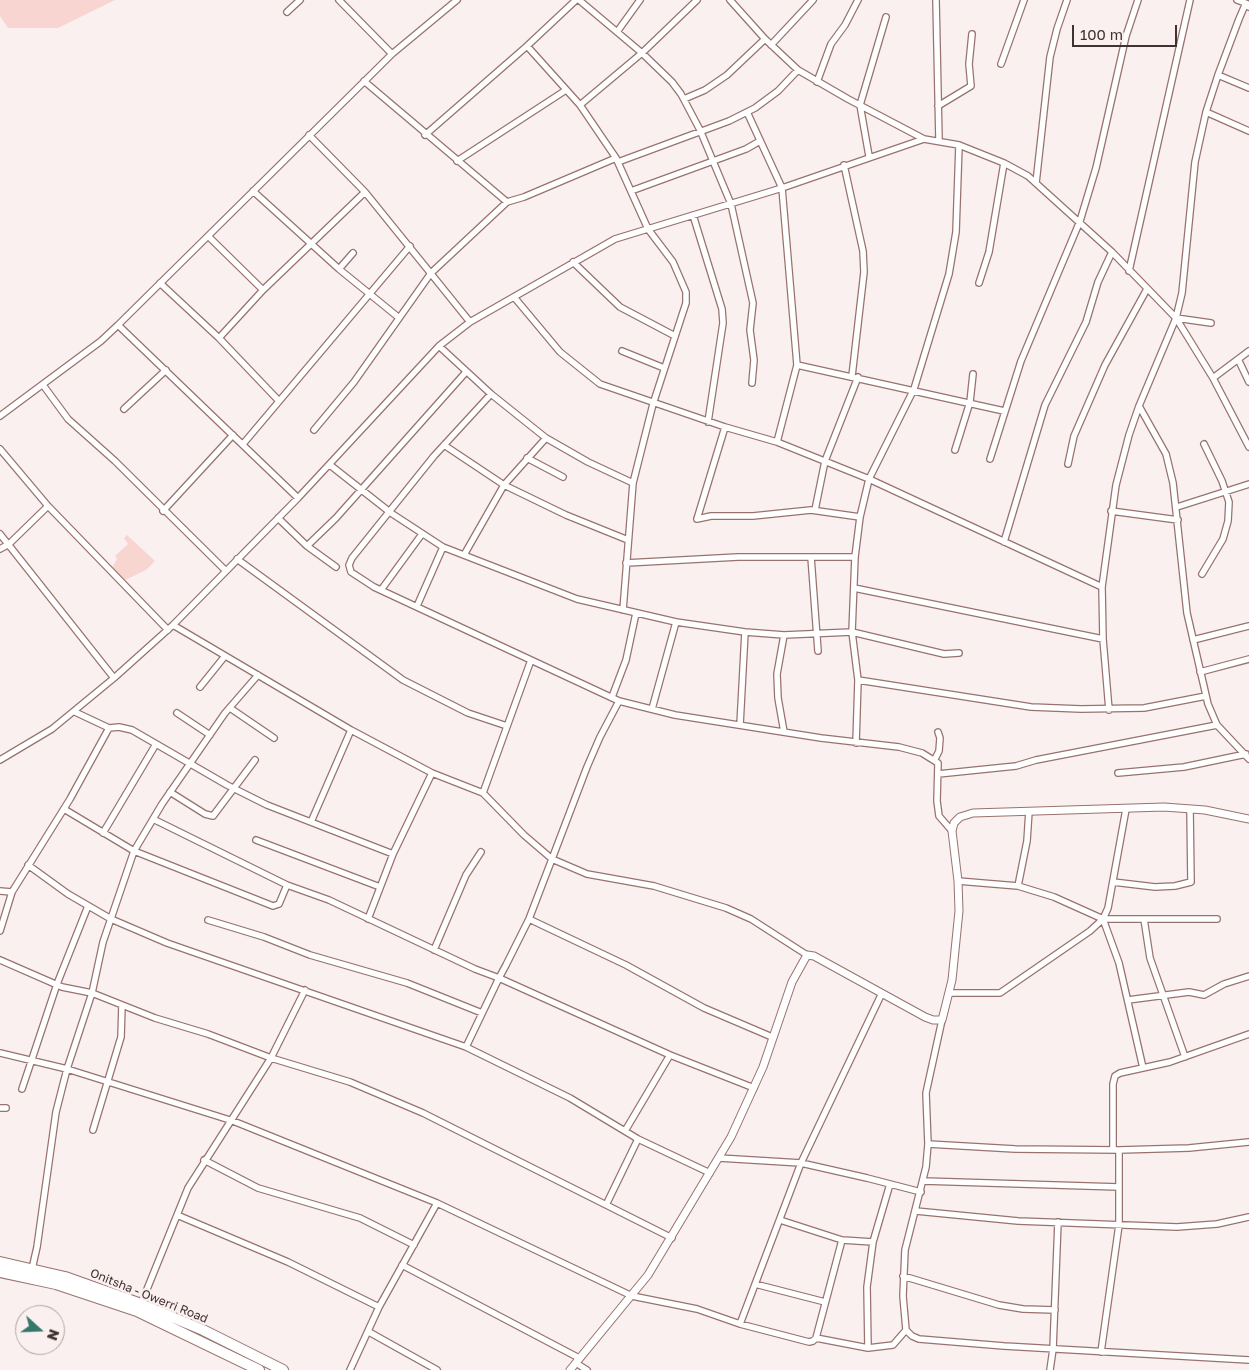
<!DOCTYPE html>
<html>
<head>
<meta charset="utf-8">
<style>
  body { margin:0 }
  #map { position:relative; width:1249px; height:1370px; overflow:hidden; background:#f9f0ef; font-family:"Golos Text",sans-serif }
  canvas { display:block }
  .north { position:absolute; left:15px; top:1305px; width:50px; height:50px; box-sizing:border-box; background:#f9f0ef; border:1px solid #afa4a2; border-radius:50%; rotate:110deg; font-size:14px; font-weight:700; line-height:20px; text-align:center; color:#41312f }
  .north::after { content:''; display:block; margin:auto; width:18px; height:22px; background:#35786a; clip-path:polygon(50% 0,100% 100%,50% 72%,0 100%) }
  .scale { position:absolute; left:1072px; top:25px; width:105px; height:22px; box-sizing:border-box; border:2px solid #41312f; border-top:0; padding-left:6px; font-size:15px; line-height:18px; white-space:nowrap; color:#41312f; -webkit-text-stroke:4px #f9f0ef; paint-order:stroke }
</style>
</head>
<body>
<div id="map">
<canvas width="1249" height="1370"></canvas>
<div class="north">N</div>
<div class="scale">100 m</div>
</div>
<script>
const c = document.querySelector('canvas').getContext('2d');
c.lineJoin = 'round';
function fill(path, color) { c.fillStyle = color; c.fill(path, 'evenodd'); }
const toPath = rows => new Path2D(rows.map(r => 'M' + r).join(''));
function trace(path, color, width, dash) { c.strokeStyle = color; c.lineWidth = width; c.lineCap = dash ? 'butt' : 'round'; c.setLineDash(dash || []); c.stroke(path); }
function write(font, color, halo, rows, align = 'center') {
  c.font = font + ' "Golos Text",sans-serif'; c.lineWidth = 5; c.setLineDash([]); c.textBaseline = 'middle'; c.strokeStyle = halo; c.fillStyle = color; for (const [text, x, y, turn = 0] of rows) {
    c.save(); c.translate(x, y); c.rotate((+turn || 0) * Math.PI / 180); c.textAlign = isNaN(turn) ? turn : align; if (halo) c.strokeText(text, 0, 0); c.fillText(text, 0, 0); c.restore();
  }
}
const green = toPath([
  [0,0,115,0,58,28,8,28,0,16],
  [127,535,155,561,146,570,125,580,112,568,117,559,115,556,128,544,124,538]
]);
const minor = toPath([
  [579,0,642,53,672,82,681,94,700,130,731,204,753,303,750,330,754,360,752,383],
  [730,0,765,39,798,70,848,99,924,139],
  [936,0,939,140],
  [1237,0,1248,4],
  [1249,7,1245,5,1239,19,1218,75,1249,88],
  [287,12,300,0],
  [617,32,640,0],
  [771,45,813,0],
  [527,46,580,105,616,158,648,229,673,262,686,292,686,303,653,404,633,483,623,610],
  [392,54,457,0],
  [1001,64,1024,0],
  [364,81,507,202],
  [817,82,831,44,845,25,858,0],
  [684,99,705,90,727,75,765,39],
  [580,105,642,53,697,0],
  [938,106,971,86,969,64,972,34],
  [747,112,782,188,797,365,777,442],
  [1206,112,1249,131],
  [425,135,527,46,576,0],
  [869,156,860,105,886,17],
  [457,161,566,90],
  [618,162,729,121,755,108,778,91,798,70],
  [844,165,863,251,864,272,852,376],
  [1036,183,1050,57,1057,29,1067,0],
  [253,191,339,269,398,317],
  [631,191,746,149,760,141],
  [365,192,470,322],
  [693,215,722,309,723,323,708,422],
  [208,236,263,290],
  [573,262,620,307,675,336],
  [339,269,353,253],
  [1129,271,1190,0],
  [160,283,219,338,279,401],
  [979,283,989,252,1004,163],
  [514,297,560,352,600,384,725,427,777,442,869,479,1102,587],
  [1176,318,1182,293,1195,162,1206,112,1218,75],
  [118,325,298,498,439,346,491,394,434,456,352,558,349,565,351,572,374,587,619,701,675,715,821,738,899,747,922,753,938,763,937,801,939,816,952,831],
  [219,338,263,290,365,192,309,135],
  [439,346,470,322,615,239,782,188,924,139,959,145,1004,163,1028,176,1112,252,1176,318,1211,323],
  [622,351,664,368],
  [1238,359,1249,382],
  [797,365,1004,411],
  [1213,378,1249,351],
  [43,385,68,419,115,461,226,571],
  [491,394,546,438,588,462,633,483],
  [124,409,166,370],
  [0,416,101,341,118,325,392,54,339,0],
  [314,430,354,382,431,273,507,202,524,197,616,158],
  [243,444,410,246],
  [444,445,504,485,566,515,628,540],
  [1249,447,1213,378,1176,318,1139,406,1166,454,1173,483,1187,613,1208,704,1217,725,1249,759],
  [0,449,48,506,168,630],
  [955,450,970,402,973,374],
  [527,458,563,477],
  [990,459,1021,361,1080,221,1096,168,1126,36,1138,0],
  [1068,464,1074,436,1105,365,1147,289],
  [330,465,391,513,443,547,577,599,676,622,745,632,784,635,852,632,944,654,959,653],
  [1177,507,1249,484],
  [815,510,825,461,858,377],
  [163,511,233,435],
  [1111,511,1178,520],
  [278,518,307,546,336,567],
  [697,519,711,516,753,516,811,510,860,517],
  [697,519,725,427],
  [0,534,114,678,52,729,0,760],
  [1004,542,1045,405,1086,322,1098,282,1112,252],
  [307,546,336,518,466,372],
  [0,549,9,544,48,506],
  [464,555,504,485,546,438],
  [811,557,818,651],
  [237,559,403,680,468,713,507,726],
  [626,563,738,557,855,557],
  [1202,574,1223,539,1228,521,1229,502,1222,481,1204,444],
  [854,588,1103,639],
  [381,590,422,534],
  [417,606,443,547],
  [784,635,777,674,778,698,784,732],
  [1193,640,1249,626],
  [1200,672,1249,659],
  [114,678,173,625,298,498],
  [858,680,852,632,855,557,860,517,869,479,914,389,949,274,956,232,959,145],
  [200,687,225,656],
  [612,697,626,660,636,613],
  [619,701,600,737,587,767,552,859,587,874,654,886,726,908,751,919,807,955],
  [230,708,274,738],
  [652,709,676,622],
  [1109,710,1103,639,1102,587,1116,485,1129,435,1139,406],
  [75,712,109,728,119,727,132,730,227,785,267,805,393,854],
  [177,713,210,735],
  [740,725,745,632],
  [856,743,858,680,1031,707,1081,709,1144,708,1206,696],
  [935,759,939,751,940,738,938,732],
  [1118,773,1184,767,1246,754],
  [938,774,1016,766,1036,760,1217,725],
  [170,792,205,814,213,816,255,760],
  [483,793,531,660],
  [64,809,134,851,162,804,225,713,258,675],
  [153,819,287,885],
  [311,822,351,730],
  [103,833,156,744],
  [256,840,380,887],
  [28,865,68,894,111,919,167,943,466,1047,570,1098,638,1139,710,1173],
  [958,881,1018,886,1054,897,1103,919,1217,919],
  [1113,882,1155,887,1175,886,1191,882,1190,809],
  [1018,886,1027,841,1029,811],
  [0,891,12,892],
  [368,919,393,854,432,773],
  [529,919,626,965,704,1008,772,1037],
  [1103,919,1119,963,1143,1068],
  [1144,919,1150,958,1185,1057],
  [208,920,264,937,310,955,407,983,482,1013],
  [0,931,12,892,70,799,109,728],
  [434,950,466,875,481,852],
  [0,960,62,987,92,993,103,942,134,851,273,906,279,904,287,885,329,900,475,969,499,978,506,965,529,919,552,859,524,835,483,793,432,773,351,730,173,625],
  [882,993,801,1163,867,1178,921,1192],
  [950,993,1000,993,1090,931,1103,919,1108,908,1126,809],
  [1128,1000,1189,992,1204,995,1224,984,1249,976],
  [942,1020,926,1093,928,1144,926,1167,905,1250,903,1296,906,1330,912,1336,919,1339,1004,1346,1249,1360],
  [466,1047,499,978,670,1055,754,1088],
  [0,1053,67,1069,233,1121,437,1203],
  [22,1089,57,984,88,906],
  [0,1108,6,1108],
  [93,1130,121,1037,122,1005],
  [625,1131,670,1055],
  [928,1144,1015,1149,1119,1150,1189,1148,1249,1142],
  [1113,1150,1113,1084,1115,1076,1120,1073,1170,1062,1249,1034],
  [719,1158,801,1163,740,1324],
  [204,1160,258,1188,360,1218,414,1245],
  [923,1181,1119,1187],
  [607,1203,638,1139],
  [916,1211,1018,1221,1177,1227,1217,1224,1249,1217],
  [177,1215,288,1262,379,1307],
  [780,1220,842,1240,873,1242],
  [402,1265,579,1358],
  [32,1269,37,1247,56,1112,67,1069,92,993,155,1018,208,1034,271,1058,350,1082,423,1113,672,1238],
  [903,1276,999,1305,1023,1309,1055,1310],
  [755,1284,825,1302],
  [141,1304,188,1188,271,1058,305,990],
  [369,1332,437,1370],
  [816,1338,868,1348,893,1345,906,1330],
  [868,1348,867,1287,873,1242,890,1184],
  [1101,1352,1119,1225,1119,1150],
  [576,1363,587,1370],
  [350,1370,379,1307,437,1203,632,1296,697,1309,740,1324,809,1342,813,1341,816,1338,842,1240],
  [1050,1370,1053,1349,1058,1222]
]);
const tertiary = toPath([
  [570,1370,648,1275,731,1137,763,1067,792,982,807,955,814,956,925,1017,933,1020,942,1020,952,980,959,911,958,881,952,831,954,823,960,817,973,813,1164,807,1205,810,1249,819]
]);
const trunk = toPath([
  [0,1262,65,1277,141,1304,203,1330,283,1370],
  [0,1272,56,1284,137,1311,259,1370]
]);
const streetNames = [
  ["Onitsha - Owerri Road",149,1296,22]
];
fill(green, '#f9d5d1');
trace(minor, '#98726e', 8);
trace(tertiary, '#98726e', 9);
trace(trunk, '#98726e', 12);
trace(minor, '#fff', 5.5);
trace(tertiary, '#fff', 7);
trace(trunk, '#fff', 10);
write('12px', '#41312f', '#f9f0ef', streetNames);
</script>
</body>
</html>
